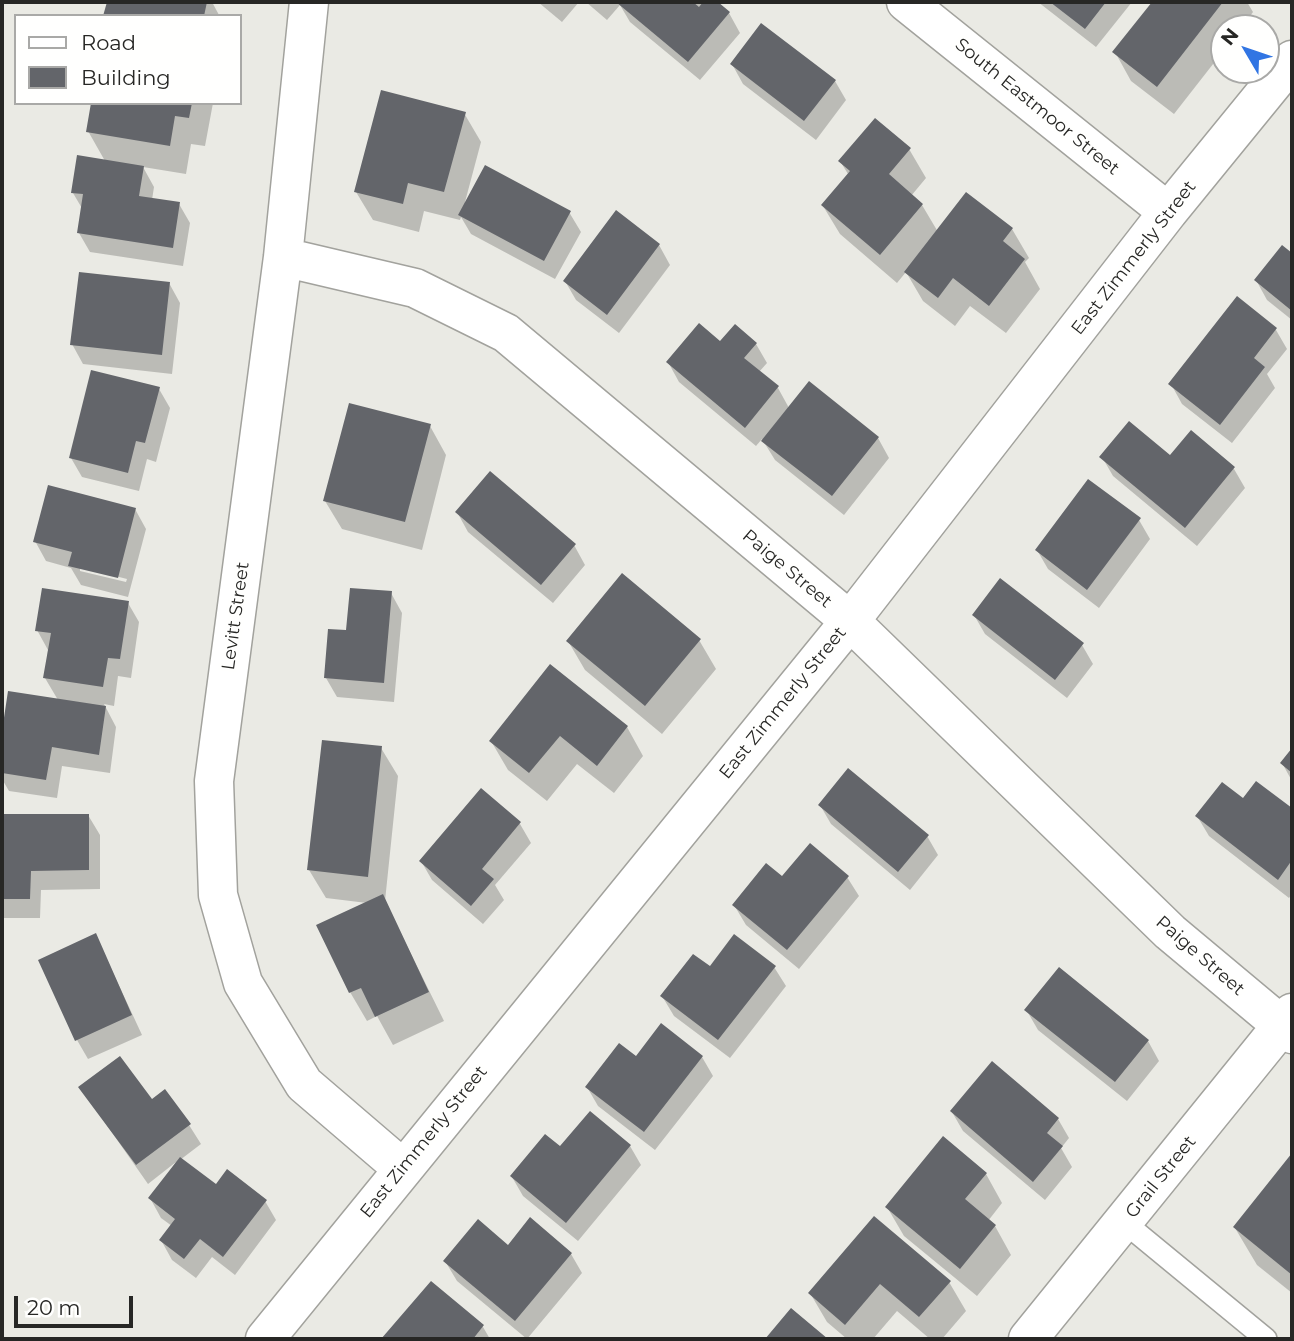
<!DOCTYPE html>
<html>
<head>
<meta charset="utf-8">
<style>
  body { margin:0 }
  #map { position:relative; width:1294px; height:1341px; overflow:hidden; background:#eaeae4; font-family:Montserrat,sans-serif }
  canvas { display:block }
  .frame { position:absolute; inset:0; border:4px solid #272725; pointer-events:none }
  .legend { position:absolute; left:14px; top:14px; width:228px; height:91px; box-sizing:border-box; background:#fffffe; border:2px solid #a9a9a7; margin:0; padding:9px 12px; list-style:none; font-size:21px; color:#272725 }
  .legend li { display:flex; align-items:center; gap:14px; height:35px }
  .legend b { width:35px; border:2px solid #a9a9a7 }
  .north { position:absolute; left:1210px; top:14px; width:70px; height:70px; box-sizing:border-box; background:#fffffe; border:2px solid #a9a9a7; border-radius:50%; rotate:309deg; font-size:19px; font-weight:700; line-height:28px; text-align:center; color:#272725 }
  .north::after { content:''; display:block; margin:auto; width:24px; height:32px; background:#3175e3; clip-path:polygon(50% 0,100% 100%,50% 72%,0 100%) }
  .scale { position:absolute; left:14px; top:1296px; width:119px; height:32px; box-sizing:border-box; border:4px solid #272725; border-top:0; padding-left:9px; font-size:21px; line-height:24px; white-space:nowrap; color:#272725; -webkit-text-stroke:5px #fffffe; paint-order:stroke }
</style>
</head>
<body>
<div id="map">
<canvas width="1294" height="1341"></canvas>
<div class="frame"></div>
<ul class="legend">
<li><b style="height:9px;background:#fff"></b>Road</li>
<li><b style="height:19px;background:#63656a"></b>Building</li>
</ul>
<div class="north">N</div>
<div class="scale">20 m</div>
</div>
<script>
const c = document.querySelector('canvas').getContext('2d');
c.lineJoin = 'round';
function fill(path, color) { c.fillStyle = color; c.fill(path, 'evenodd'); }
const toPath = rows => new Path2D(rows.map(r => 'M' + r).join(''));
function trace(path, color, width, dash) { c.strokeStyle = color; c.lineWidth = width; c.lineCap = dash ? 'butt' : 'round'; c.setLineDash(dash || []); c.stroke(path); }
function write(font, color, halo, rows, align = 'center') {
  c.font = font + ' Montserrat,sans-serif'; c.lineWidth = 7; c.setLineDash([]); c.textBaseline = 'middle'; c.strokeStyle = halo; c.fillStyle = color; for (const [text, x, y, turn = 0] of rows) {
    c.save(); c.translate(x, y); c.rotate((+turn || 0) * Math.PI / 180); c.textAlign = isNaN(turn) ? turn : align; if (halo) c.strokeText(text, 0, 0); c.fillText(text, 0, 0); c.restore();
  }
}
const shadow = toPath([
  [109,2,212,2,219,15,105,16],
  [538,2,579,2,562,22],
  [586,2,715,2,729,13,740,33,700,80,630,22,620,5,607,20],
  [1038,2,1132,2,1096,47],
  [1154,2,1247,2,1253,12,1241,28,1224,28,1224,50,1174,114,1131,81,1115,52],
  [732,64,835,81,846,100,816,140,743,84],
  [93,103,213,103,205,146,191,144,186,174,143,167,154,187,152,200,179,204,190,223,183,266,90,252,79,233,83,210,73,193,105,161,88,131],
  [464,113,481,142,465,202,569,212,581,232,555,279,471,234,461,217,460,220,424,211,419,232,373,220,356,192],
  [909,149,926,178,911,196,922,205,938,232,966,194,1012,229,1029,258,1025,262,1040,289,1006,333,970,306,955,326,923,301,906,272,897,283,840,234,823,206,848,174,840,161],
  [659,245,670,265,619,333,576,300,565,281],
  [1282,247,1292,255,1292,320,1267,300,1256,280],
  [169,283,180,303,172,374,83,364,72,344],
  [1237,299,1276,330,1287,349,1267,374,1275,388,1232,443,1182,404,1171,384],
  [721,344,756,344,767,363,759,372,778,388,789,408,878,438,889,458,844,515,775,460,762,439,756,446,679,382,668,362],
  [159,389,170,408,156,462,147,459,139,491,82,477,71,458],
  [430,426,446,455,422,550,342,529,325,501],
  [1192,433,1234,469,1245,488,1197,546,1113,476,1102,457,1171,458],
  [135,509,146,529,128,597,81,585,71,568,46,561,35,541],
  [80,567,127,579,126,582,80,571],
  [457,512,574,545,585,565,553,603,468,532],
  [1139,520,1150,539,1099,608,1048,569,1037,550],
  [391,593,402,613,394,702,337,697,326,678],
  [128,603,139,622,131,678,118,676,114,706,104,704,116,727,110,773,62,766,57,798,9,791,2,779,2,743,9,693,58,700,45,678,48,650,37,630],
  [974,615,1082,645,1093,664,1067,698,985,634],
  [699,640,716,669,662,734,585,670,568,641],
  [627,727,643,756,614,793,577,764,547,801,508,770,491,741],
  [381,748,398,776,385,901,444,1021,393,1045,377,1016,367,1021,350,992,367,903,326,898,309,870],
  [1292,751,1292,781,1282,763],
  [1257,783,1292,810,1292,894,1289,898,1209,836,1197,816,1243,801],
  [482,791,520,824,531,843,495,885,504,900,483,924,432,880,421,861],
  [820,805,927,836,938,855,910,890,831,824],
  [2,815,88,815,100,835,100,889,41,890,40,918,2,918],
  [847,877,859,896,799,969,746,925,734,905,782,879],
  [96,936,142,1035,88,1059,77,1040],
  [774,967,786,986,730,1058,674,1016,662,996,710,969],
  [1027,1011,1148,1041,1159,1061,1127,1101,1038,1030],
  [702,1057,713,1076,655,1150,598,1106,587,1087],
  [80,1087,151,1102,189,1125,201,1144,180,1160,216,1187,265,1201,276,1220,235,1275,212,1257,196,1278,172,1260,161,1240,172,1226,161,1218,150,1198,176,1162,148,1184],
  [952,1112,1058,1119,1069,1138,1061,1148,1072,1167,1045,1200,963,1131],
  [630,1146,641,1165,578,1241,523,1196,512,1177,560,1149],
  [1292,1156,1292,1293,1257,1265,1235,1228],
  [986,1174,1002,1203,988,1221,995,1226,1011,1255,977,1296,904,1236,887,1207],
  [874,1218,949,1282,966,1311,942,1339,930,1339,897,1311,873,1339,847,1339,827,1322,810,1293],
  [508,1247,571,1254,582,1273,527,1339,457,1281,445,1261],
  [431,1283,483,1327,490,1339,384,1339]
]);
const building = toPath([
  [107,2,207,2,204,16,103,16],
  [616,2,693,2,699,7,703,2,718,2,730,12,688,62],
  [1050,2,1106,2,1085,29],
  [1152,2,1223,2,1157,87,1112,52],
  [761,23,836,80,804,121,730,64],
  [381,90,466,112,444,192,408,183,403,204,354,192],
  [91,103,192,103,189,118,175,116,170,146,86,132],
  [875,118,911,148,889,174,923,204,880,255,821,205,850,171,838,161],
  [77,155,144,166,139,196,180,202,173,248,77,233,83,194,71,193],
  [485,165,571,211,544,261,458,215],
  [966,192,1013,228,1003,241,1025,259,989,306,953,278,938,298,904,272],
  [616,210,660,244,607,315,563,281],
  [1282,245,1292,253,1292,311,1254,280],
  [79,272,170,282,162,355,70,345],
  [1237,296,1277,328,1254,358,1265,367,1220,425,1168,384],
  [699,323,720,341,735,324,757,343,744,358,779,386,745,428,666,362],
  [91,370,160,387,145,443,136,441,128,473,69,458],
  [809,381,879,437,832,496,761,441],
  [349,403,431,424,405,522,323,501],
  [1129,421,1170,455,1191,430,1235,467,1185,528,1099,457],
  [490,471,576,544,541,585,455,512],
  [1088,479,1141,518,1087,590,1035,550],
  [48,485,136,508,118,578,68,566,72,552,33,542],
  [622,573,701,639,645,706,566,641],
  [1000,578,1084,643,1055,680,972,615],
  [42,588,129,601,120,659,108,658,103,687,43,678,51,633,35,631],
  [350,588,392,591,384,683,324,678,328,629,346,630],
  [550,664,628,726,597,766,560,736,529,773,489,741],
  [8,691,106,706,99,755,52,747,46,780,2,773,2,731],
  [322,740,382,746,368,877,307,870],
  [1292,748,1292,773,1280,763],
  [848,768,929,835,898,872,818,805],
  [1256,781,1292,808,1292,860,1278,880,1195,816,1222,782,1243,798],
  [481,788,521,822,482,869,494,879,471,906,419,861],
  [2,814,89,814,89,870,31,871,30,899,2,899],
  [810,843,849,876,787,950,732,905,766,863,782,876],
  [383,894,429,992,375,1017,361,988,349,993,316,925],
  [96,933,132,1015,75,1041,38,960],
  [734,934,776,966,718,1040,660,996,693,954,710,966],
  [1059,967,1149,1040,1115,1082,1024,1010],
  [661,1023,703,1056,644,1132,585,1087,619,1043,636,1056],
  [120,1056,152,1099,165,1089,191,1124,136,1165,78,1087],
  [992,1061,1059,1118,1047,1133,1063,1146,1033,1182,950,1111],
  [590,1111,631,1145,566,1223,510,1176,545,1134,560,1146],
  [943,1136,987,1173,965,1199,996,1225,960,1269,885,1207],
  [1292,1153,1292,1275,1233,1227],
  [180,1157,216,1184,227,1169,267,1200,223,1257,200,1239,184,1259,159,1240,175,1219,148,1198],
  [874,1216,951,1281,919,1317,880,1284,845,1325,808,1293],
  [530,1217,572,1253,515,1321,443,1261,478,1219,508,1245],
  [431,1281,484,1325,473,1339,381,1339],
  [791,1308,828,1339,765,1339]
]);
const service = toPath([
  [1125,1223,1266,1339]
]);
const minor = toPath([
  [309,2,283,257,214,781,218,895,243,983,304,1084,402,1168],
  [906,2,1168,212],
  [283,257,415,288,506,333,850,621,1170,932,1292,1034],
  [265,1339,850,621,1168,212,1292,60],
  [1028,1339,1292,1013]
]);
const streetNames = [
  ["South Eastmoor Street",1037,107,39],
  ["East Zimmerly Street",1134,258,-52],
  ["Paige Street",787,569,40],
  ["Levitt Street",236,616,-82],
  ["East Zimmerly Street",783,703,-51],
  ["Paige Street",1200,956,41],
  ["East Zimmerly Street",424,1142,-51],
  ["Grail Street",1161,1177,-51]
];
fill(shadow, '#0003');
fill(building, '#63656a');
trace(service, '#a2a29d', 24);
trace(minor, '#a2a29d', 41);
trace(service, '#fff', 21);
trace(minor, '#fff', 38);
write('18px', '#272725', '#fffffe', streetNames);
</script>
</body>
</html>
